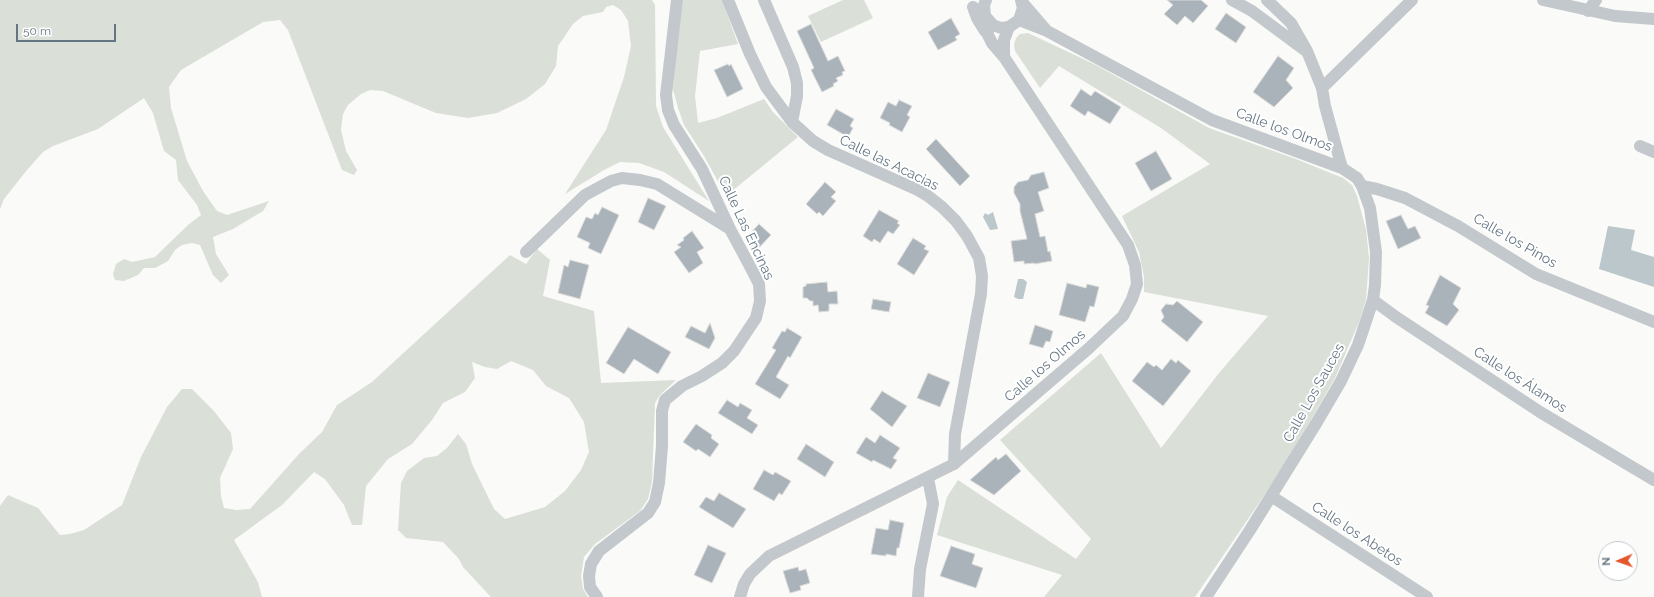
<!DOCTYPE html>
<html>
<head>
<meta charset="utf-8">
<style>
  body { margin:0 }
  #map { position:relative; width:1654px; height:597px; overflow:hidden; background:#fafaf8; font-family:Raleway,sans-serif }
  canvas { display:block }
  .north { position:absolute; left:1598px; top:541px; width:40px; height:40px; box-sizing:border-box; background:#fff; border:1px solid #c1c8cd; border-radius:50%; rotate:268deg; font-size:11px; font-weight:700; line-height:16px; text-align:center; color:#657683 }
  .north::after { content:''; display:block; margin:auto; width:14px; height:18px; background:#e4572e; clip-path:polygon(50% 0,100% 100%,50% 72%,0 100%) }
  .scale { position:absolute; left:16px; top:24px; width:100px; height:18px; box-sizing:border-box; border:2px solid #657683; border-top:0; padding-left:5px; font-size:12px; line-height:14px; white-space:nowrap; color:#657683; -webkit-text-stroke:3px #fff; paint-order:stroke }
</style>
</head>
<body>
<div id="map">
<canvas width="1654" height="597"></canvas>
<div class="north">N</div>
<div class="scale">50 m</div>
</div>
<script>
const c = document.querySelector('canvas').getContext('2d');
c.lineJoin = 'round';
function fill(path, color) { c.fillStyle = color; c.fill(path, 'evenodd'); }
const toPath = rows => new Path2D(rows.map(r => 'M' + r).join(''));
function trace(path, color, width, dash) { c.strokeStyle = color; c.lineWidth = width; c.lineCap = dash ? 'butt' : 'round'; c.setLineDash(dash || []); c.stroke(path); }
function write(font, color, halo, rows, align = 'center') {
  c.font = font + ' Raleway,sans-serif'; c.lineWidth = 4; c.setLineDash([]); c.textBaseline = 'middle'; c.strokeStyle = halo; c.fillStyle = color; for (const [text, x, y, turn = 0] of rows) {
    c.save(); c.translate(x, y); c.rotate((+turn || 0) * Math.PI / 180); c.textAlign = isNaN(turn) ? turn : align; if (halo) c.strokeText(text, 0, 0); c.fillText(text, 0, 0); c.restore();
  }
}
const green = toPath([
  [0,0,652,0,655,5,656,106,663,127,709,201,664,172,639,163,620,162,604,170,565,194,606,130,624,77,631,46,628,21,621,10,613,5,606,7,603,12,583,16,573,24,558,46,556,66,545,84,526,99,497,113,468,118,436,113,383,91,370,90,361,94,348,105,343,114,341,130,346,151,357,170,354,175,342,170,288,30,280,20,263,22,181,70,169,87,171,108,187,161,203,191,217,211,227,215,269,201,263,211,233,229,213,237,216,254,229,275,221,283,213,275,200,245,192,243,182,245,175,250,168,261,155,268,144,268,138,275,124,281,115,280,113,274,116,264,124,259,132,262,155,257,188,225,201,215,197,205,178,180,176,160,164,151,153,113,144,98,98,129,53,146,43,152,27,170,4,199,0,209],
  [683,0,722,0,738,44,700,51,695,96,698,123,717,118,764,99,773,112,798,137,726,196,704,156,684,125,678,108,673,89,675,62],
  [843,0,864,0,873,18,821,42,808,16],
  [1028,33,1096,65,1209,128,1296,159,1343,178,1352,185,1357,196,1366,229,1369,258,1366,300,1359,322,1335,378,1312,418,1278,475,1195,597,1044,597,1062,575,937,535,947,497,958,480,1076,559,1091,539,1000,440,1101,353,1161,448,1219,373,1268,316,1144,292,1144,277,1139,252,1122,216,1210,164,1161,128,1059,66,1040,88,1015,51,1014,45,1016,38,1020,34],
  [537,249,550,260,543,296,594,311,601,383,676,380,660,395,655,403,652,482,648,499,640,511,595,544,584,557,581,576,583,589,588,597,491,597,463,567,459,559,443,542,406,538,398,530,401,483,407,471,424,458,437,456,447,448,458,434,466,444,472,464,494,509,505,519,545,507,565,491,581,470,589,452,584,422,569,398,546,386,533,370,511,361,497,369,485,367,472,362,475,378,465,392,443,403,432,420,412,444,388,459,366,486,362,525,352,525,344,505,325,479,314,472,282,505,234,540,258,582,262,597,0,597,0,506,8,495,38,508,60,535,70,534,84,530,122,505,141,457,167,407,182,389,192,389,214,411,231,433,233,449,220,478,221,496,224,508,236,510,250,509,299,454,322,432,337,405,372,382,510,255,526,264]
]);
const water = toPath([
  [993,212,998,229,990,230,983,217,985,213,988,215],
  [1608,226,1635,230,1631,250,1654,257,1654,287,1599,269],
  [1018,279,1023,279,1027,282,1023,299,1018,299,1014,297]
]);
const building = toPath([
  [1167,0,1201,0,1208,6,1193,23,1185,16,1177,25,1164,14,1173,5,1167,0],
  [1226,13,1246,27,1236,43,1215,29,1226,13],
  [951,18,960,34,955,37,957,40,938,50,928,32,951,18],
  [811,24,828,61,838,56,845,71,842,72,843,75,836,78,838,81,833,84,834,86,822,92,811,70,814,68,797,31,811,24],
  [1278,56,1294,68,1286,80,1293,88,1274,107,1253,92,1278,56],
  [728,64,729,66,731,64,743,89,727,97,714,70,728,64],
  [1081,89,1091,96,1095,91,1121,107,1110,124,1088,111,1085,116,1070,106,1081,89],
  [899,100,912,106,907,115,910,117,902,132,889,125,890,123,880,118,888,102,896,106,899,100],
  [836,109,854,119,850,126,853,128,848,137,827,125,836,109],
  [936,139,970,176,960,186,926,149,936,139],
  [1156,151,1172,179,1151,191,1135,163,1156,151],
  [1044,172,1049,188,1038,192,1044,211,1035,214,1040,237,1045,236,1048,252,1050,251,1052,261,1034,264,1034,263,1024,264,1024,261,1014,262,1011,241,1027,239,1020,211,1020,204,1014,193,1014,187,1018,182,1028,180,1031,175,1044,172],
  [825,182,836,192,831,197,836,201,823,216,819,212,817,214,806,204,825,182],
  [648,198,666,206,654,230,638,222,648,198],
  [602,207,619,215,601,254,588,248,590,243,577,237,586,217,592,219,595,213,598,215,602,207],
  [879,210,899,221,897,223,900,225,893,234,888,231,880,243,874,239,872,242,863,236,879,210],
  [1401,215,1408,229,1415,226,1421,238,1398,249,1386,221,1401,215],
  [759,224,771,235,754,253,745,239,759,224],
  [692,231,704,248,697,252,703,263,689,273,674,252,681,247,677,245,684,240,683,238,692,231],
  [913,238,926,246,924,249,929,251,914,275,897,264,913,238],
  [570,260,589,265,580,299,558,293,564,265,568,267,570,260],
  [1440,275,1461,288,1453,304,1459,310,1447,326,1425,313,1429,306,1426,305,1440,275],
  [827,282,828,292,837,291,838,304,829,304,829,311,819,312,818,305,813,306,813,301,810,301,807,298,803,298,803,287,806,286,806,284,827,282],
  [1067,283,1086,288,1087,284,1099,287,1094,307,1090,306,1085,322,1059,315,1067,283],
  [873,299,891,302,889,312,871,309,873,299],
  [1177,301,1203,322,1187,342,1161,321,1164,317,1161,310,1166,304,1173,305,1177,301],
  [710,323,715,338,709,349,685,337,691,326,705,333,710,323],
  [1035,325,1053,331,1050,342,1046,341,1043,348,1029,344,1035,325],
  [628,327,671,352,658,374,634,359,624,374,606,363,628,327],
  [787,328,802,337,790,358,788,356,776,377,789,385,780,399,755,384,776,350,772,348,782,331,785,332,787,328],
  [1171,359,1176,363,1178,360,1191,371,1163,406,1132,381,1147,362,1154,367,1156,365,1162,370,1171,359],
  [928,373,950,382,940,407,917,398,928,373],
  [882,391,907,406,892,427,870,409,882,391],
  [727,400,738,407,740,403,752,410,747,418,758,425,752,434,718,413,727,400],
  [696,424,712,435,711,438,719,444,710,457,698,449,696,451,683,442,696,424],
  [880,435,900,448,893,458,897,460,891,469,873,460,872,462,856,453,866,437,875,443,880,435],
  [806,444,834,462,825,477,797,459,806,444],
  [1006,454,1021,471,994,495,970,480,996,457,998,460,1006,454],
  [764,470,773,475,775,472,791,481,782,495,779,493,774,501,753,489,764,470],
  [719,493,746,509,733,528,699,507,706,497,714,501,719,493],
  [890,520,904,523,899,548,897,548,896,556,886,554,886,556,871,554,876,528,888,530,890,520],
  [708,545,726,553,712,583,694,575,708,545],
  [951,546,975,554,972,564,983,568,976,588,940,576,951,546],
  [798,567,799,571,806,569,810,583,800,586,801,590,790,593,783,571,798,567]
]);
const minor = toPath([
  [728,0,750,54,766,87,792,122,813,141,828,150,918,190,928,196,942,207,956,221,967,236,979,258,982,276,981,294,955,434,954,464],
  [764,0,793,67,797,83,797,96,792,122],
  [986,0,984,5,985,16,993,25,1001,28,1009,27,1019,20,1023,8,1021,0],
  [1232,0,1252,11,1306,51],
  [1267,0,1291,23,1307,51,1322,88,1325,106,1342,168],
  [1543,0,1615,16,1654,19],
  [1022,2,1046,30],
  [973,7,977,18,985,31],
  [1588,11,1596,0],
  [1019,20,1047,31,1212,120,1342,168,1357,178,1362,186,1370,208,1376,252,1375,285,1373,300,1358,345,1341,381,1317,422,1250,530,1206,597],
  [1004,57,1004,40,1009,27],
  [1322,88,1412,0],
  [1640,146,1654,152],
  [1362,186,1377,189,1405,198,1458,226,1536,274,1654,322],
  [526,252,585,195,611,181,622,178,640,180,657,184,730,229],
  [1373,300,1396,317,1540,412,1654,480],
  [1271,496,1427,597],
  [597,597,590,587,589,576,591,564,599,551,648,513,655,502,659,483,662,446,662,411,665,400,682,386,702,376,722,363,734,351,756,318,760,301,759,284,753,272,730,229,702,169,674,125,668,110,666,95,677,0],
  [740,597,744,584,750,574,769,556,954,464,1088,349,1123,316,1132,299,1137,284,1135,265,1128,245,1004,57,992,43,988,35,987,20],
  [918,597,920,569,933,504,928,478]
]);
const streetNames = [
  ["Calle los Olmos",1284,130,20],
  ["Calle las Acacias",889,163,26],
  ["Calle Las Encinas",746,228,65],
  ["Calle los Pinos",1515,241,30],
  ["Calle los Olmos",1045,366,-41],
  ["Calle los Álamos",1520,380,33],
  ["Calle Los Sauces",1314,393,-61],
  ["Calle los Abetos",1357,534,33]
];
fill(green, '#dadfd7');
fill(water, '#bbc7cb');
fill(building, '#aab3b9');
trace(building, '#dcdcda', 1);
trace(minor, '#c3c8cc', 12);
write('14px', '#657683', '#fff', streetNames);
</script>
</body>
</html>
